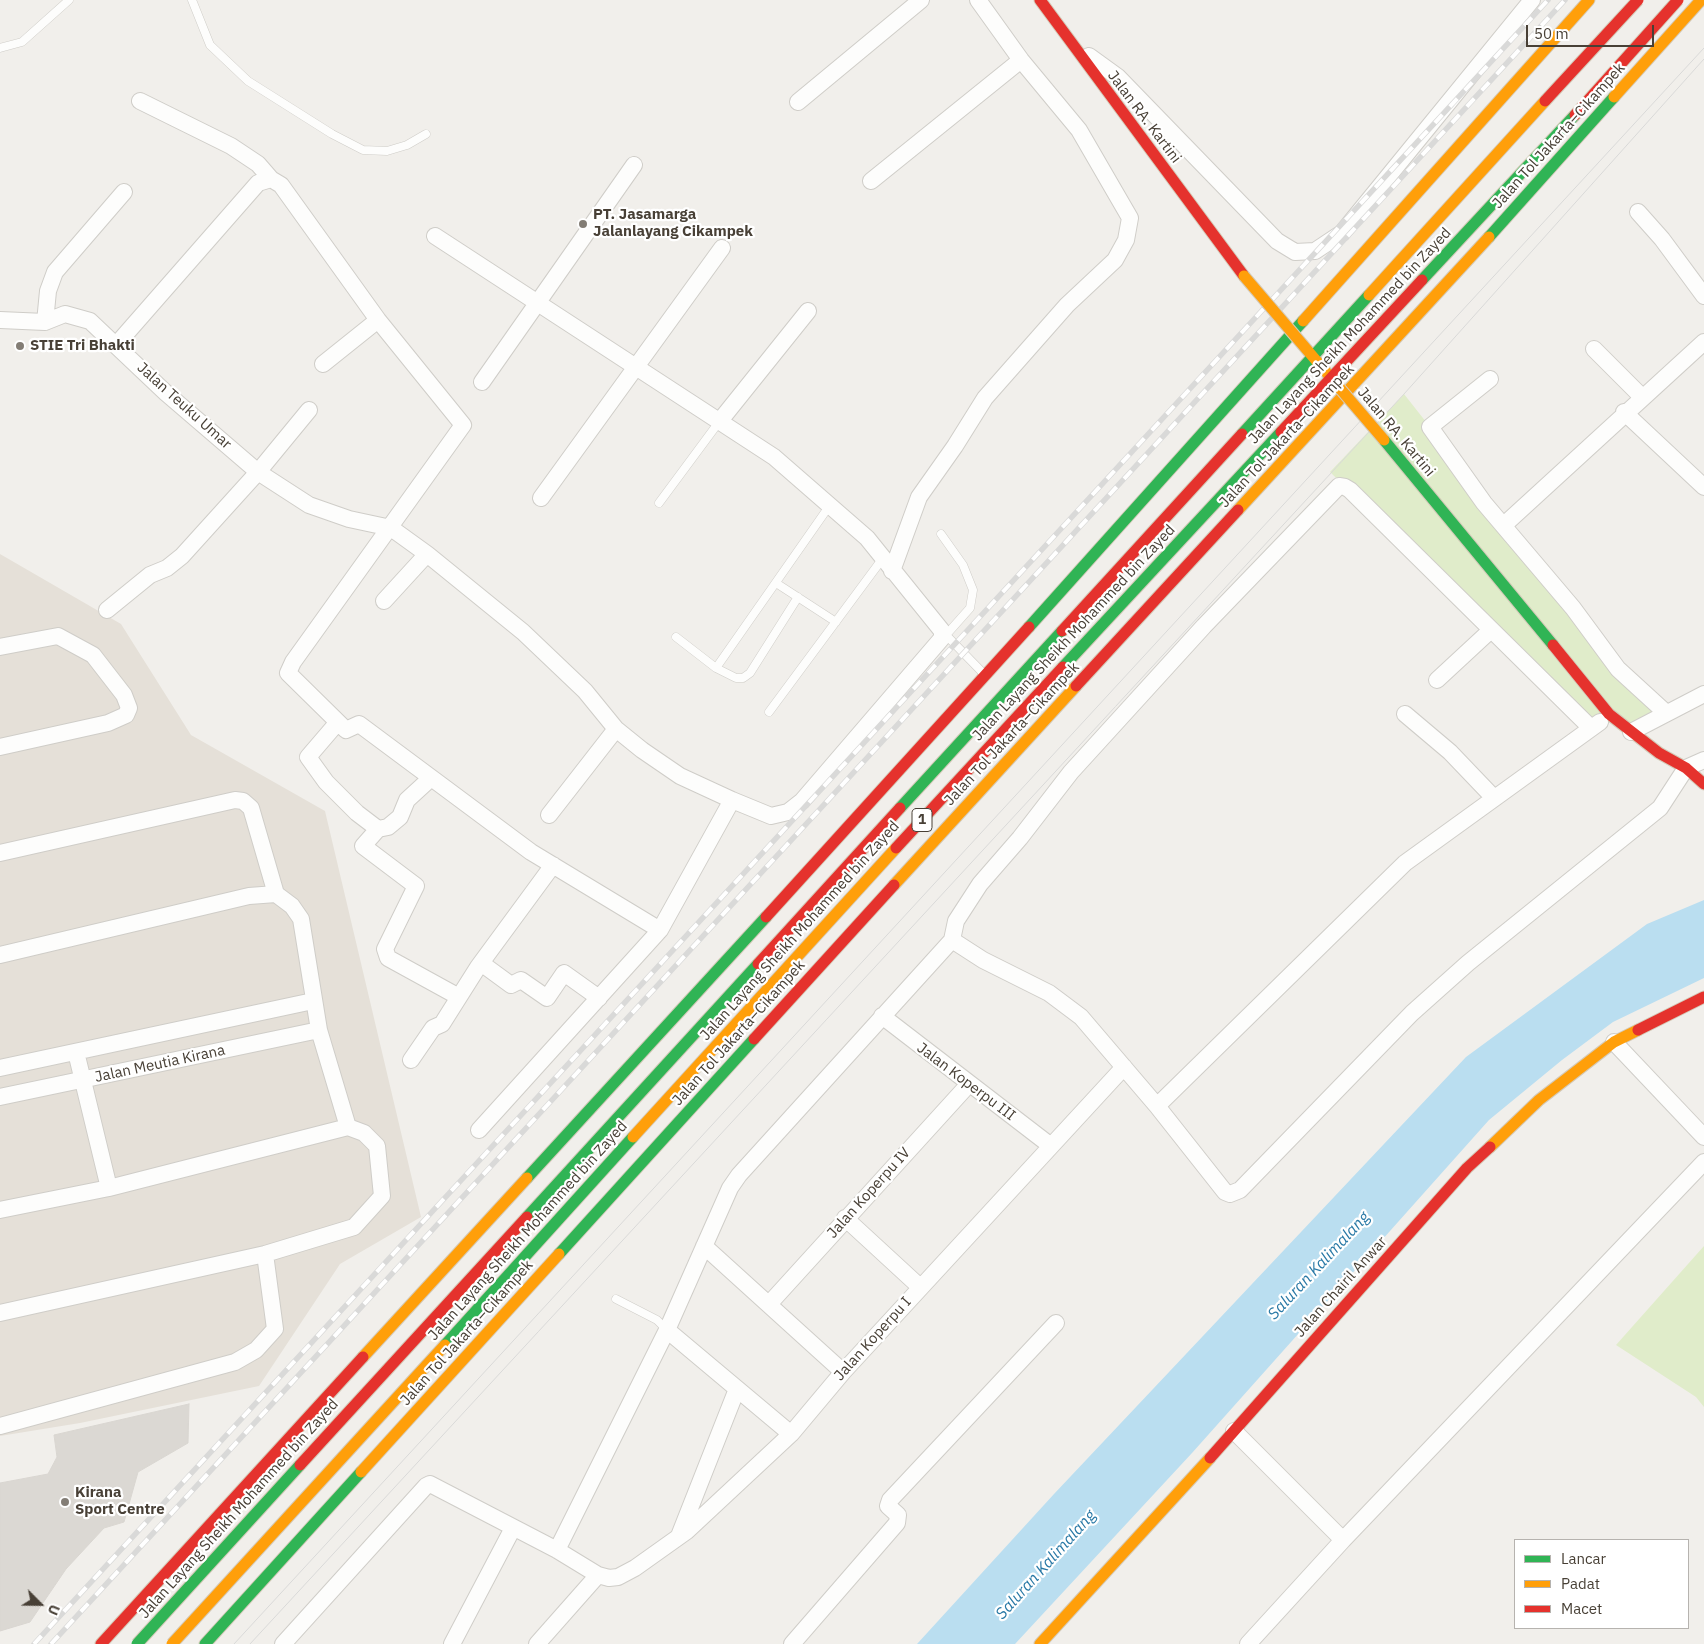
<!DOCTYPE html>
<html>
<head>
<meta charset="utf-8">
<style>
  body { margin:0 }
  #map { position:relative; width:1704px; height:1644px; overflow:hidden; background:#f1efeb; font-family:"IBM Plex Sans",sans-serif }
  canvas { display:block }
  .legend { position:absolute; left:1514px; top:1539px; width:175px; height:90px; box-sizing:border-box; background:#fff; border:1px solid #b6b3af; margin:0; padding:6px 9px; list-style:none; font-size:15px; color:#484036 }
  .legend li { display:flex; align-items:center; gap:10px; height:25px }
  .legend b { width:25px; border:1px solid #b6b3af }
  .north { position:absolute; left:15px; top:1579px; width:50px; height:50px; -webkit-text-stroke:4px #fff; paint-order:stroke; rotate:113deg; font-size:14px; font-weight:700; line-height:20px; text-align:center; color:#484036 }
  .north::after { content:''; display:block; margin:auto; width:18px; height:22px; background:#484036; clip-path:polygon(50% 0,100% 100%,50% 72%,0 100%) }
  .scale { position:absolute; left:1526px; top:25px; width:128px; height:22px; box-sizing:border-box; border:2px solid #484036; border-top:0; padding-left:6px; font-size:15px; line-height:18px; white-space:nowrap; color:#484036; -webkit-text-stroke:4px #fff; paint-order:stroke }
</style>
</head>
<body>
<div id="map">
<canvas width="1704" height="1644"></canvas>
<ul class="legend">
<li><b style="height:6px;background:#30b455"></b>Lancar</li>
<li><b style="height:6px;background:#ff9f0a"></b>Padat</li>
<li><b style="height:6px;background:#e5322d"></b>Macet</li>
</ul>
<div class="north">U</div>
<div class="scale">50 m</div>
</div>
<script>
const c = document.querySelector('canvas').getContext('2d');
c.lineJoin = 'round';
function fill(path, color) { c.fillStyle = color; c.fill(path, 'evenodd'); }
const toPath = rows => new Path2D(rows.map(r => 'M' + r).join(''));
function trace(path, color, width, dash) { c.strokeStyle = color; c.lineWidth = width; c.lineCap = dash ? 'butt' : 'round'; c.setLineDash(dash || []); c.stroke(path); }
function write(font, color, halo, rows, align = 'center') {
  c.font = font + ' "IBM Plex Sans",sans-serif'; c.lineWidth = 4.5; c.setLineDash([]); c.textBaseline = 'middle'; c.strokeStyle = halo; c.fillStyle = color; for (const [text, x, y, turn = 0] of rows) {
    c.save(); c.translate(x, y); c.rotate((+turn || 0) * Math.PI / 180); c.textAlign = isNaN(turn) ? turn : align; if (halo) c.strokeText(text, 0, 0); c.fillText(text, 0, 0); c.restore();
  }
}
const residential = toPath([
  [0,554,121,624,191,735,325,811,421,1217,340,1264,259,1386,80,1423,0,1436]
]);
const green = toPath([
  [1404,394,1430,427,1484,503,1665,712,1631,732,1609,714,1591,728,1330,472],
  [1704,1246,1704,1407,1696,1397,1616,1345]
]);
const water = toPath([
  [1704,900,1704,978,1613,1022,1562,1060,1489,1120,1192,1453,1015,1644,917,1644,1054,1494,1466,1057,1647,924]
]);
const building = toPath([
  [189,1404,188,1443,138,1472,124,1522,104,1528,66,1569,30,1622,0,1631,0,1483,48,1474,57,1457,54,1435,189,1404]
]);
const lane = toPath([
  [192,0,210,45,248,81,332,134,363,150,387,151,407,145,426,134],
  [0,48,22,42,69,0],
  [659,503,719,422],
  [941,534,963,565,973,590,970,608,946,635,943,634],
  [776,583,836,622],
  [946,635,983,673],
  [676,637,716,668,736,678,743,678,750,673,798,597],
  [716,668,830,505],
  [769,712,883,558],
  [616,1299,657,1320,667,1330]
]);
const street = toPath([
  [1089,56,1118,77,1277,241,1295,252,1315,251,1342,233,1532,0],
  [140,101,231,146,258,164,271,179],
  [798,102,921,0],
  [871,181,1021,60],
  [1638,212,1662,239,1704,296],
  [0,320,45,322,65,314,90,321,166,393,258,472,309,505,349,519,391,528,427,554,523,632,585,691,616,729,642,750,680,776,732,800,771,816,788,812,802,801,942,638,942,631,867,538,774,457,435,236],
  [45,322,48,291,55,272,124,192],
  [117,344,258,183,271,179,281,185,378,320,463,425,293,662,288,673,346,730,359,724,531,852,660,930],
  [1594,349,1642,397],
  [323,364,378,320],
  [1490,379,1430,427,1484,503,1573,608,1618,669,1665,712],
  [482,382,634,165],
  [1624,412,1704,487],
  [719,422,808,311],
  [541,498,722,248],
  [1504,525,1704,342],
  [892,571,919,497,955,446,985,398,1067,305,1115,260,1126,240,1130,218,1079,130,1021,60,978,0],
  [384,601,427,554],
  [107,610,150,575,167,568,182,556,258,472,309,410],
  [0,647,58,636,93,655,124,695,129,708,126,715,108,723,0,747],
  [1437,680,1491,630],
  [1405,714,1450,752,1494,798],
  [338,722,308,757,326,782,357,813,378,829],
  [1631,732,1704,694],
  [431,778,407,800,400,817,388,827,378,829,363,846,416,886,385,949,388,958,459,997],
  [549,815,616,729],
  [0,853,235,800,243,801,251,808,276,894],
  [952,940,983,960,1049,993,1081,1017,1157,1106,1225,1192,1230,1194,1240,1190,1412,1013,1468,963,1660,808,1686,768,1704,760],
  [0,955,249,896,276,894,292,906,301,919,319,1030,348,1127,364,1133,377,1146,382,1196,354,1227,265,1254,0,1313],
  [481,963,511,985,521,980,547,998,564,973,599,998],
  [882,1016,1051,1146],
  [1614,1042,1704,1137],
  [76,1052,109,1188],
  [411,1060,433,1028,442,1024,478,967,553,865],
  [0,1068,313,1001],
  [0,1097,319,1030],
  [1157,1106,1405,863,1600,722],
  [479,1130,660,930,732,800],
  [0,1210,109,1188,348,1127],
  [845,1218,920,1287],
  [704,1246,843,1372],
  [770,1303,969,1084],
  [667,1330,791,1434],
  [0,1426,235,1362,256,1350,275,1329,265,1254],
  [1234,1431,1343,1540],
  [679,1536,737,1389],
  [557,1550,667,1330,730,1188,739,1175,952,940,956,921,980,884,1020,838,1071,772,1204,626,1339,486,1345,487,1350,490,1591,728],
  [283,1644,426,1486,430,1484,557,1550,598,1575,609,1578,618,1577,635,1568,687,1531,791,1434,843,1372,1124,1067],
  [452,1644,513,1528],
  [537,1644,598,1575],
  [792,1644,897,1523,898,1515,888,1506,890,1500,1056,1323],
  [1248,1644,1343,1540,1704,1162]
]);
const fast = toPath([
  [1489,237,1614,97],
  [1384,440,1553,645],
  [1029,627,1303,321],
  [527,1178,766,917],
  [559,1254,754,1039],
  [205,1644,361,1472]
]);
const slow = toPath([
  [1614,97,1701,0],
  [1303,321,1589,0],
  [1238,510,1489,237],
  [894,885,1076,686],
  [1490,1147,1539,1100,1614,1042,1638,1030],
  [363,1357,527,1178],
  [361,1472,559,1254],
  [1040,1644,1210,1458]
]);
const jam = toPath([
  [1040,0,1244,276],
  [1553,645,1609,714,1659,753,1686,768,1704,784],
  [1076,686,1238,510],
  [766,917,1029,627],
  [1638,1030,1704,997],
  [754,1039,894,885],
  [1210,1458,1467,1168,1490,1147],
  [101,1644,363,1357]
]);
const tram = toPath([
  [234,1644,1704,48],
  [250,1644,1404,394,1704,59]
]);
const rail = toPath([
  [34,1644,1548,0],
  [51,1644,1565,0]
]);
const fastBridge = toPath([
  [1422,280,1575,115],
  [1242,434,1369,295],
  [1063,667,1281,432],
  [900,808,1062,631],
  [527,1217,758,964],
  [445,1345,633,1137],
  [137,1644,300,1465]
]);
const slowBridge = toPath([
  [1244,276,1384,440],
  [1369,295,1545,101],
  [633,1137,896,848],
  [172,1644,445,1345]
]);
const jamBridge = toPath([
  [1545,101,1638,0],
  [1575,115,1678,0],
  [1281,432,1422,280],
  [1062,631,1242,434],
  [896,848,1063,667],
  [758,964,900,808],
  [300,1465,527,1217]
]);
const markers = [
  [583,224,5,"#837d75"],
  [20,346,5,"#837d75"],
  [65,1502,5,"#837d75"]
];
const shields = [
  [922,820,20]
];
const shieldNames = [
  ["1",922,820]
];
const streetNames = [
  ["Jalan RA. Kartini",1144,117,53],
  ["Jalan Tol Jakarta–Cikampek",1559,136,-48],
  ["Jalan Layang Sheikh Mohammed bin Zayed",1350,336,-47],
  ["Jalan Teuku Umar",184,406,42],
  ["Jalan RA. Kartini",1396,432,50],
  ["Jalan Tol Jakarta–Cikampek",1287,436,-47],
  ["Jalan Layang Sheikh Mohammed bin Zayed",1074,633,-47],
  ["Jalan Tol Jakarta–Cikampek",1012,734,-47],
  ["Jalan Layang Sheikh Mohammed bin Zayed",800,931,-48],
  ["Jalan Tol Jakarta–Cikampek",739,1033,-48],
  ["Jalan Meutia Kirana",160,1064,-12],
  ["Jalan Koperpu III",966,1082,37],
  ["Jalan Koperpu IV",869,1193,-48],
  ["Jalan Layang Sheikh Mohammed bin Zayed",528,1231,-48],
  ["Jalan Chairil Anwar",1341,1287,-48],
  ["Jalan Tol Jakarta–Cikampek",467,1333,-48],
  ["Jalan Koperpu I",873,1339,-48],
  ["Jalan Layang Sheikh Mohammed bin Zayed",239,1509,-48]
];
const poiNames = [
  ["PT. Jasamarga",593,215],
  ["Jalanlayang Cikampek",593,232],
  ["STIE Tri Bhakti",30,346],
  ["Kirana",75,1493],
  ["Sport Centre",75,1510]
];
const waterNames = [
  ["Saluran Kalimalang",1319,1266,-47],
  ["Saluran Kalimalang",1046,1565,-48]
];
fill(residential, '#e5e0d8');
fill(green, '#e0ecca');
fill(water, '#badef0');
fill(building, '#dbd8d3');
trace(building, '#d9d6d1', 1);
trace(lane, '#cfcdc8', 9);
trace(street, '#cfcdc8', 18);
trace(fast, '#d4cab8', 13);
trace(slow, '#d4cab8', 13);
trace(jam, '#d4cab8', 13);
trace(lane, '#fdfdfc', 8);
trace(street, '#fdfdfc', 16);
trace(fast, '#30b455', 11);
trace(slow, '#ff9f0a', 11);
trace(jam, '#e5322d', 11);
trace(tram, '#d9d9d8', 1);
trace(rail, '#d9d9d8', 5.5);
trace(rail, '#fff', 4, [11]);
trace(fastBridge, '#d4cab8', 13, []);
trace(slowBridge, '#d4cab8', 13, []);
trace(jamBridge, '#d4cab8', 13, []);
trace(fastBridge, '#30b455', 11);
trace(slowBridge, '#ff9f0a', 11);
trace(jamBridge, '#e5322d', 11);
for (const [x, y, r, color] of markers) { const dot = new Path2D(); dot.arc(x, y, r, 0, 2 * Math.PI); c.fillStyle = color; c.fill(dot); trace(dot, '#fff', 2); }
for (const [x, y, w] of shields) { const box = new Path2D(); box.roundRect(x - w / 2, y - 11.5, w, 23, 4); c.fillStyle = '#fff'; c.fill(box); trace(box, '#484036', 1); }
write('bold 14px', '#484036', null, shieldNames);
write('15px', '#484036', '#fff', streetNames);
write('bold 15px', '#484036', '#fff', poiNames, 'left');
write('italic 16px', '#2979a6', '#fff', waterNames);
</script>
</body>
</html>
